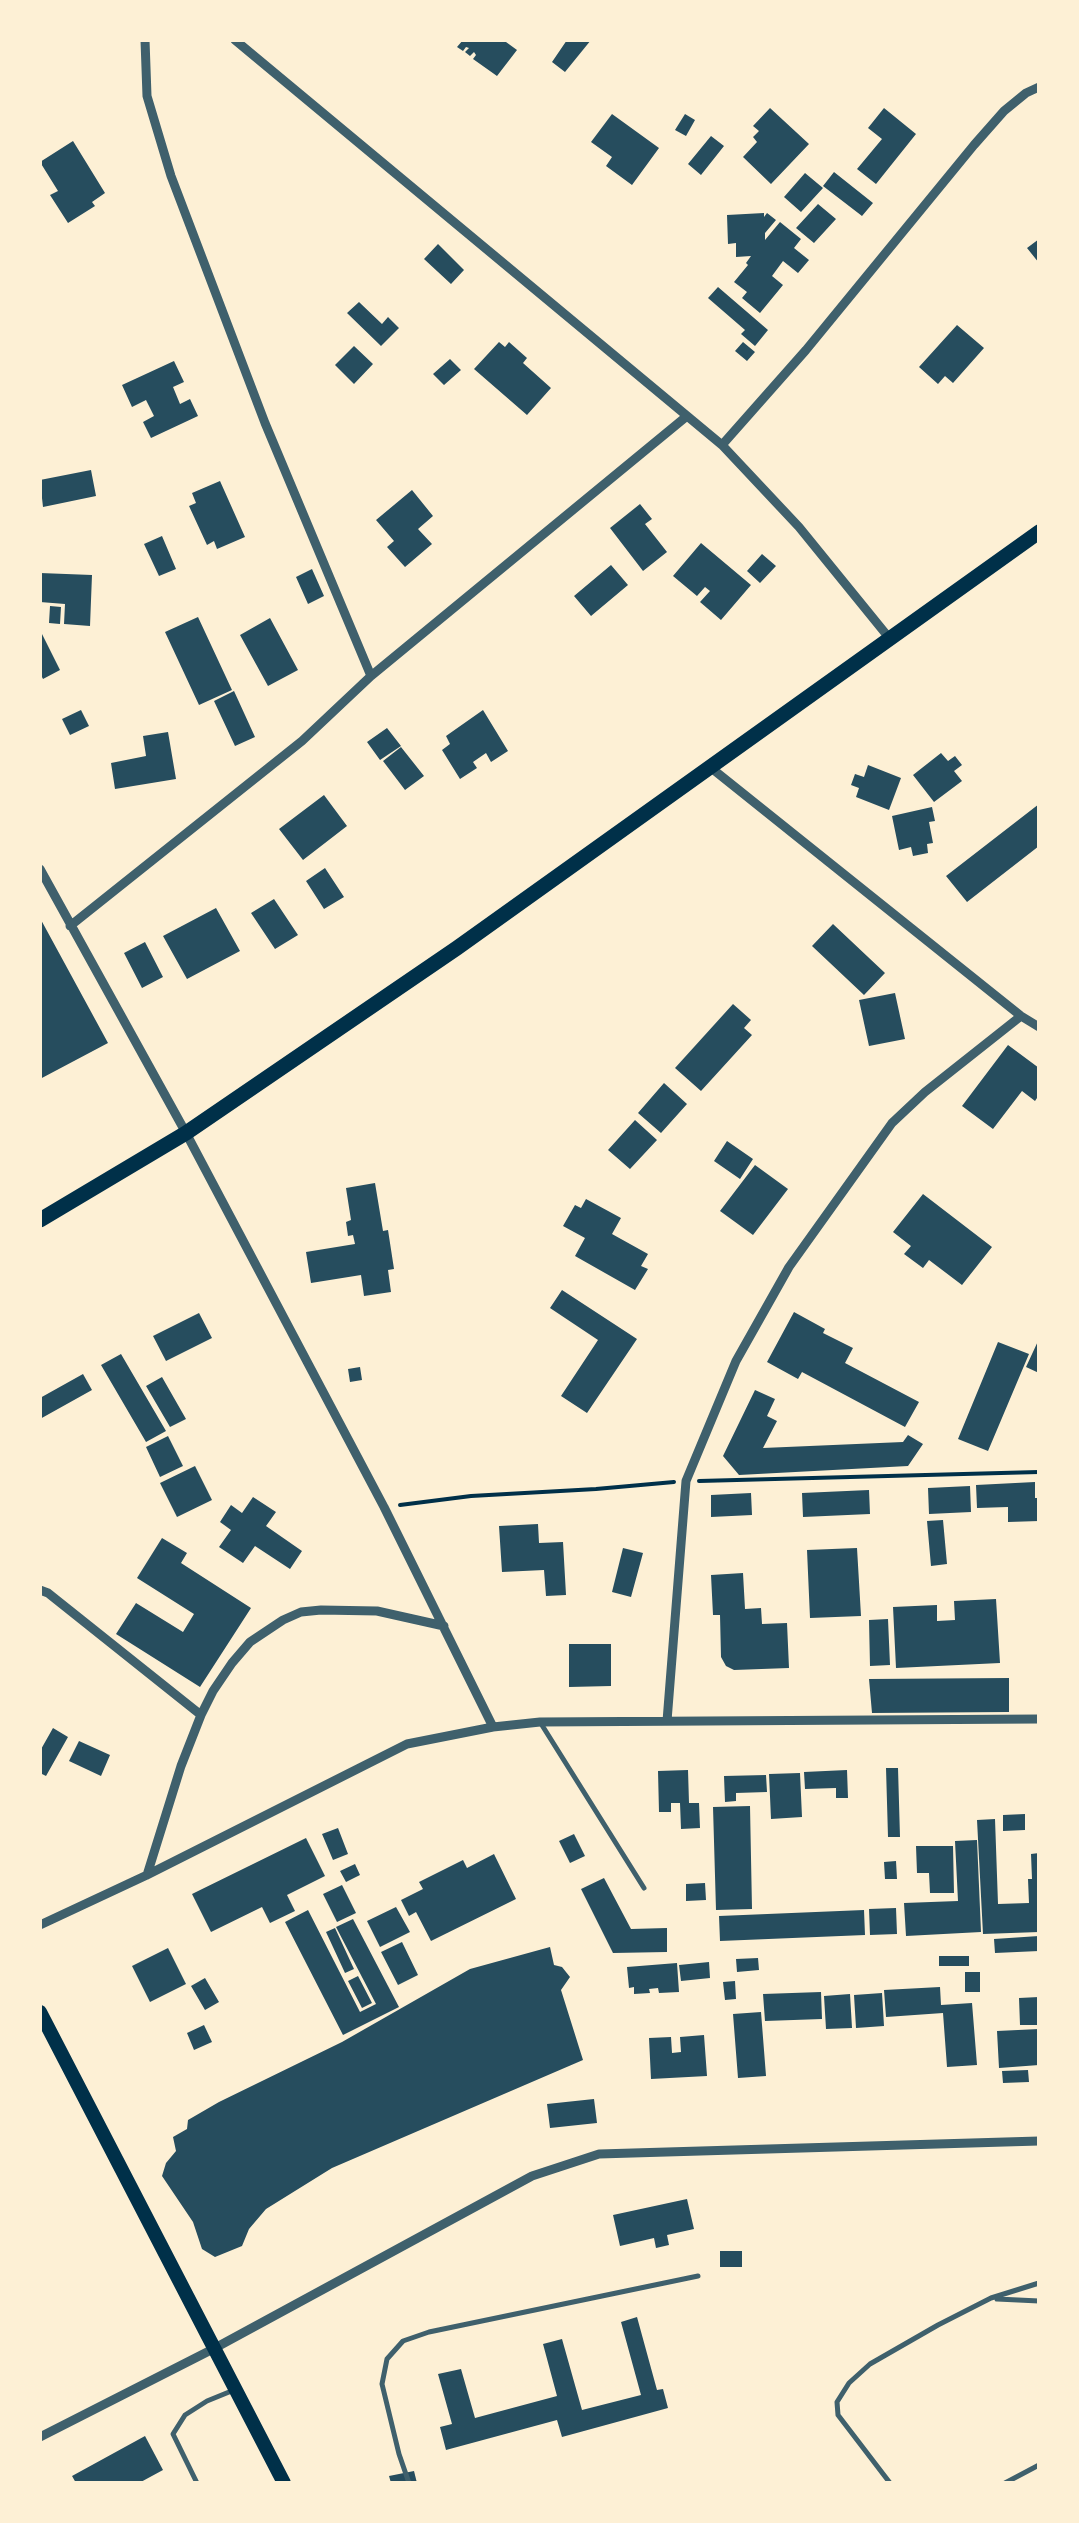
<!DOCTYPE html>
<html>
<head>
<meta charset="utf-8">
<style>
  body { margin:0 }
  #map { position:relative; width:1079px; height:2523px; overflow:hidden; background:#fdf0d5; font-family:"Alegreya Sans",sans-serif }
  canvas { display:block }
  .frame { position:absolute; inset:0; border:42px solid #fdf0d5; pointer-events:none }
</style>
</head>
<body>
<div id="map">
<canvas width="1079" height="2523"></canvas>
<div class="frame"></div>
</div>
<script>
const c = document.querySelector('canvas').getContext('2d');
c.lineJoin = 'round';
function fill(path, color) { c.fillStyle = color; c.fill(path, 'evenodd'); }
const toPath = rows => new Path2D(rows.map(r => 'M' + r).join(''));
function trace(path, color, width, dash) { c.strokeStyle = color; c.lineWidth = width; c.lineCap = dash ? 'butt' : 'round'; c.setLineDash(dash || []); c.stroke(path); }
const building = toPath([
  [463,40,508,40,506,42,517,50,497,76,473,59,476,55,474,52,470,56,465,52,469,48,466,47,463,51,457,47],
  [567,40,591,40,565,72,552,62],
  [770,108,809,144,771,184,743,157,757,142,753,137,759,131,753,126],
  [884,108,916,134,876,184,857,169,882,139,868,128],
  [612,114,659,148,632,185,606,166,612,157,591,142],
  [685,114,695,120,686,136,675,130],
  [711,136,724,146,701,175,688,164],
  [73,141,105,193,92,202,95,206,68,223,50,195,58,191,40,162],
  [834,172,873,203,862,216,823,186],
  [805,173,823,188,801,212,784,197],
  [818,204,836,219,814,243,796,228],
  [764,213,764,217,767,213,776,220,765,233,765,240,780,222,801,239,794,248,809,260,798,273,783,261,772,276,783,285,760,313,742,298,747,292,734,282,748,265,746,263,751,256,736,257,736,243,728,244,727,215],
  [1039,239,1039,263,1027,248],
  [438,244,464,270,451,284,424,259],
  [718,287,768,330,755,346,741,334,745,330,708,298],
  [359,302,382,324,388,317,399,328,381,346,347,313],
  [957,325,984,348,953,383,945,376,938,384,919,367],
  [499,342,505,347,509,342,527,358,523,363,551,388,527,415,474,369],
  [743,342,755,352,747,361,735,351],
  [354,346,373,364,354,384,335,365],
  [450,359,461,370,444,385,433,374],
  [174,361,184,382,173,387,180,404,190,399,198,416,151,438,143,422,154,416,146,400,132,407,122,385],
  [91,470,96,496,43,507,40,480],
  [220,481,245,537,217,549,214,541,207,545,189,506,196,503,192,493],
  [412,490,433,516,418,529,432,544,405,567,387,547,394,541,376,520],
  [640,504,652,519,645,524,667,552,643,571,610,528],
  [162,536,176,569,159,576,144,544],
  [701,543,751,585,721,620,700,602,710,591,705,587,697,596,673,576],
  [762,554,776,566,760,583,747,571],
  [611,565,628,585,591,616,574,596],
  [312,569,324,596,308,604,296,577],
  [40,573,92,575,90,626,64,624,65,604,40,602],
  [50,606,61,607,60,624,49,623],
  [198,617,232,690,199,705,165,632],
  [270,618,298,670,268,686,240,635],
  [40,630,60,670,43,679,40,673],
  [234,691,255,737,235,746,214,701],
  [81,710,89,726,70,735,62,719],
  [483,710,508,751,491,762,486,753,473,762,477,768,460,779,442,750,450,744,446,736],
  [387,728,401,746,380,760,367,742],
  [168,732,176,779,115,789,111,763,146,756,143,736],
  [401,747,424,776,405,790,383,761],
  [941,753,948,761,955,756,962,765,954,771,962,781,934,802,913,775],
  [868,765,901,778,889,810,856,797,859,788,851,785,855,774,864,777],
  [324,795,347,826,303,860,279,829],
  [1039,804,1039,846,967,902,946,876],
  [932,807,935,821,929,822,933,843,927,844,928,853,913,856,911,847,899,850,892,816],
  [325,868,344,897,324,909,306,881],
  [274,899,298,935,275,949,251,913],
  [216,908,240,951,187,979,163,936],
  [40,918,108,1043,40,1079],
  [833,924,885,973,864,995,812,946],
  [145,942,163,977,142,988,124,953],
  [895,993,905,1039,869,1046,859,1000],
  [733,1004,751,1020,744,1028,752,1035,701,1091,675,1068],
  [1008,1045,1039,1068,1039,1095,1035,1101,1022,1091,993,1129,962,1106],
  [664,1083,687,1104,661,1133,638,1113],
  [635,1120,657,1140,630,1169,608,1150],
  [727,1141,753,1159,740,1179,714,1161],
  [755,1165,788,1189,753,1235,720,1211],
  [375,1183,383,1231,388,1230,394,1269,388,1270,391,1292,364,1296,361,1275,311,1283,306,1252,355,1244,353,1235,348,1236,346,1222,351,1220,346,1188],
  [923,1194,992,1247,962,1285,929,1260,923,1268,904,1254,911,1246,893,1232],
  [586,1199,621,1218,612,1234,648,1254,641,1266,648,1269,635,1290,575,1256,585,1238,563,1226,575,1205,581,1208],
  [562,1290,637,1339,587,1413,561,1396,598,1340,550,1308],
  [794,1312,825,1329,823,1333,853,1348,845,1363,919,1402,905,1427,802,1372,798,1379,767,1362],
  [199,1313,212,1338,166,1361,153,1336],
  [1039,1339,1039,1373,1026,1367],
  [998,1342,1029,1354,988,1451,958,1439],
  [121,1354,166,1431,146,1442,101,1365],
  [360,1367,362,1380,350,1382,348,1369],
  [83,1374,92,1390,40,1419,40,1398],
  [162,1377,186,1419,170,1427,146,1386],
  [755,1390,775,1399,767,1416,777,1421,763,1448,903,1442,908,1435,923,1444,908,1466,739,1475,723,1456],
  [168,1436,183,1466,160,1477,146,1447],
  [195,1466,212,1500,177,1517,160,1483],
  [1035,1482,1035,1498,1039,1498,1039,1521,1008,1522,1008,1507,977,1508,976,1485],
  [970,1486,971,1512,929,1514,928,1488],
  [869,1490,870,1514,803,1517,802,1493],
  [751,1493,752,1515,711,1517,711,1495],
  [253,1497,276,1512,266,1526,302,1551,290,1569,255,1546,243,1563,219,1547,231,1530,220,1522,231,1505,242,1513],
  [943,1520,947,1564,931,1566,927,1521],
  [538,1524,539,1543,563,1542,566,1595,546,1596,544,1570,502,1572,499,1526],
  [162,1538,187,1553,181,1563,251,1608,200,1687,116,1634,136,1603,183,1632,194,1614,137,1578],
  [623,1548,643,1553,631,1597,612,1592],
  [857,1548,861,1616,810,1618,807,1550],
  [743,1573,745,1609,761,1608,762,1624,787,1623,789,1668,734,1670,726,1666,721,1657,720,1615,713,1615,711,1575],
  [996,1599,1000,1663,896,1668,893,1607,937,1605,937,1621,955,1620,954,1601],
  [888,1619,890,1665,870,1666,869,1620],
  [569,1644,611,1644,611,1686,569,1687],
  [1009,1678,1009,1712,872,1713,869,1679],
  [53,1728,68,1737,46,1776,40,1773,40,1751],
  [79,1741,110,1755,101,1776,69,1761],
  [886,1768,898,1768,900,1837,888,1837],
  [688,1770,689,1803,699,1803,700,1828,681,1829,680,1803,671,1803,671,1812,659,1812,658,1771],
  [847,1770,848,1798,836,1798,836,1788,805,1789,804,1772],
  [800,1773,802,1817,771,1819,769,1774],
  [766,1775,767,1792,736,1793,736,1801,725,1802,724,1776],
  [750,1806,752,1909,716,1910,713,1807],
  [1025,1814,1025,1830,1003,1831,1003,1815],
  [995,1819,998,1904,1029,1903,1028,1879,1032,1879,1031,1854,1039,1853,1039,1932,983,1934,977,1820],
  [338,1828,348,1854,333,1860,322,1834],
  [574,1834,585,1856,570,1863,559,1841],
  [306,1838,325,1876,287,1895,295,1911,270,1923,262,1907,211,1932,192,1894],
  [977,1840,981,1932,906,1936,904,1903,958,1901,955,1841],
  [916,1846,953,1846,954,1893,930,1893,929,1873,917,1873],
  [494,1854,516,1899,431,1941,416,1912,409,1916,401,1900,423,1889,419,1882,463,1860,467,1868],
  [896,1861,897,1879,885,1879,884,1862],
  [355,1864,360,1875,346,1882,340,1871],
  [604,1878,631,1929,667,1928,667,1952,613,1953,581,1889],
  [705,1883,706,1900,686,1901,686,1884],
  [342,1885,356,1913,337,1922,323,1894],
  [396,1907,410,1932,380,1947,367,1921],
  [896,1908,897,1934,870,1935,869,1909],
  [308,1910,360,2012,376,2004,336,1927,353,1919,399,2007,343,2035,285,1922],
  [864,1910,865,1935,720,1941,719,1916],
  [335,1928,354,1969,345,1973,326,1932],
  [1039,1936,1039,1951,995,1953,994,1939],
  [402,1942,418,1975,398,1985,381,1952],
  [550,1947,554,1965,562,1967,570,1977,561,1990,583,2060,332,2168,266,2209,249,2229,242,2246,215,2257,202,2249,193,2222,162,2176,166,2163,176,2151,173,2137,187,2129,188,2120,219,2102,342,2042,470,1969],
  [168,1948,186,1984,150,2002,132,1966],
  [939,1956,969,1956,969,1966,939,1966],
  [758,1958,759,1970,737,1972,736,1959],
  [709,1962,710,1978,681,1981,679,1965],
  [677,1963,679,1992,659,1993,658,1988,649,1989,650,1993,634,1994,634,1987,629,1988,627,1967],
  [965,1972,980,1972,980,1992,965,1992],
  [358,1976,372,2003,362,2008,348,1981],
  [205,1978,219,2002,205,2010,191,1986],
  [735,1981,736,1999,725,2000,723,1982],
  [940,1987,941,2005,972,2003,977,2065,947,2067,943,2013,886,2017,884,1990],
  [821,1992,822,2019,765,2021,763,1994],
  [882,1993,884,2026,856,2028,854,1995],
  [850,1994,852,2028,826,2029,824,1996],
  [1039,1997,1039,2025,1020,2025,1019,1998],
  [761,2012,766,2076,738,2078,733,2014],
  [204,2025,212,2042,194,2050,187,2033],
  [1039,2029,1039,2065,999,2068,997,2031],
  [704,2035,707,2076,651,2079,649,2038,671,2037,672,2053,681,2052,680,2037],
  [1028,2070,1029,2082,1003,2083,1002,2071],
  [594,2099,597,2123,550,2128,547,2104],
  [687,2199,694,2229,667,2235,669,2245,656,2248,654,2238,620,2246,613,2215],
  [720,2251,742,2251,742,2267,720,2267],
  [637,2317,657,2390,663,2389,668,2408,562,2437,557,2420,446,2450,440,2427,452,2424,438,2374,461,2369,475,2418,557,2396,543,2344,562,2339,582,2410,641,2395,621,2322],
  [145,2436,163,2470,139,2483,76,2483,72,2476],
  [414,2471,417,2483,391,2483,389,2476]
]);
const path = toPath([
  [699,1481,1039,1472],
  [400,1505,471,1496,596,1489,674,1482]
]);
const service = toPath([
  [540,1722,644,1888],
  [997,2299,1039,2301],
  [197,2483,173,2434,185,2415,207,2401,234,2390],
  [409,2483,399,2454,382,2384,387,2359,403,2341,429,2332,698,2276],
  [890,2483,838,2415,837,2402,849,2383,870,2364,938,2325,991,2298,1039,2283],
  [1005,2483,1039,2465]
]);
const minor = toPath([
  [145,40,147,96,171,176,265,423,371,676],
  [235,40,722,445,799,527,890,639],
  [722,445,806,350,974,145,1004,111,1026,93,1039,87],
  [710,767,1021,1016,1039,1027],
  [40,869,186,1133,384,1507,493,1727],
  [70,926,302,741,371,676,687,416],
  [40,1590,48,1593,201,1715],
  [667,1721,686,1481,736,1361,789,1267,892,1123,925,1092,1021,1016],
  [147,1875,181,1766,201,1715,213,1691,232,1663,250,1642,283,1620,301,1612,321,1610,377,1611,444,1626],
  [40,1925,147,1875,407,1744,493,1727,540,1722,1039,1719],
  [40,2437,215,2348,532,2176,599,2154,1039,2141]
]);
const secondary = toPath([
  [40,2012,284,2483]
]);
const trunk = toPath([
  [40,1220,186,1133,457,948,1039,532]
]);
fill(building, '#264d5e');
trace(path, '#003049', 4);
trace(service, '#3f606c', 5);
trace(minor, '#3f606c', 9);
trace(secondary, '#003049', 14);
trace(trunk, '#003049', 15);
</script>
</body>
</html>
